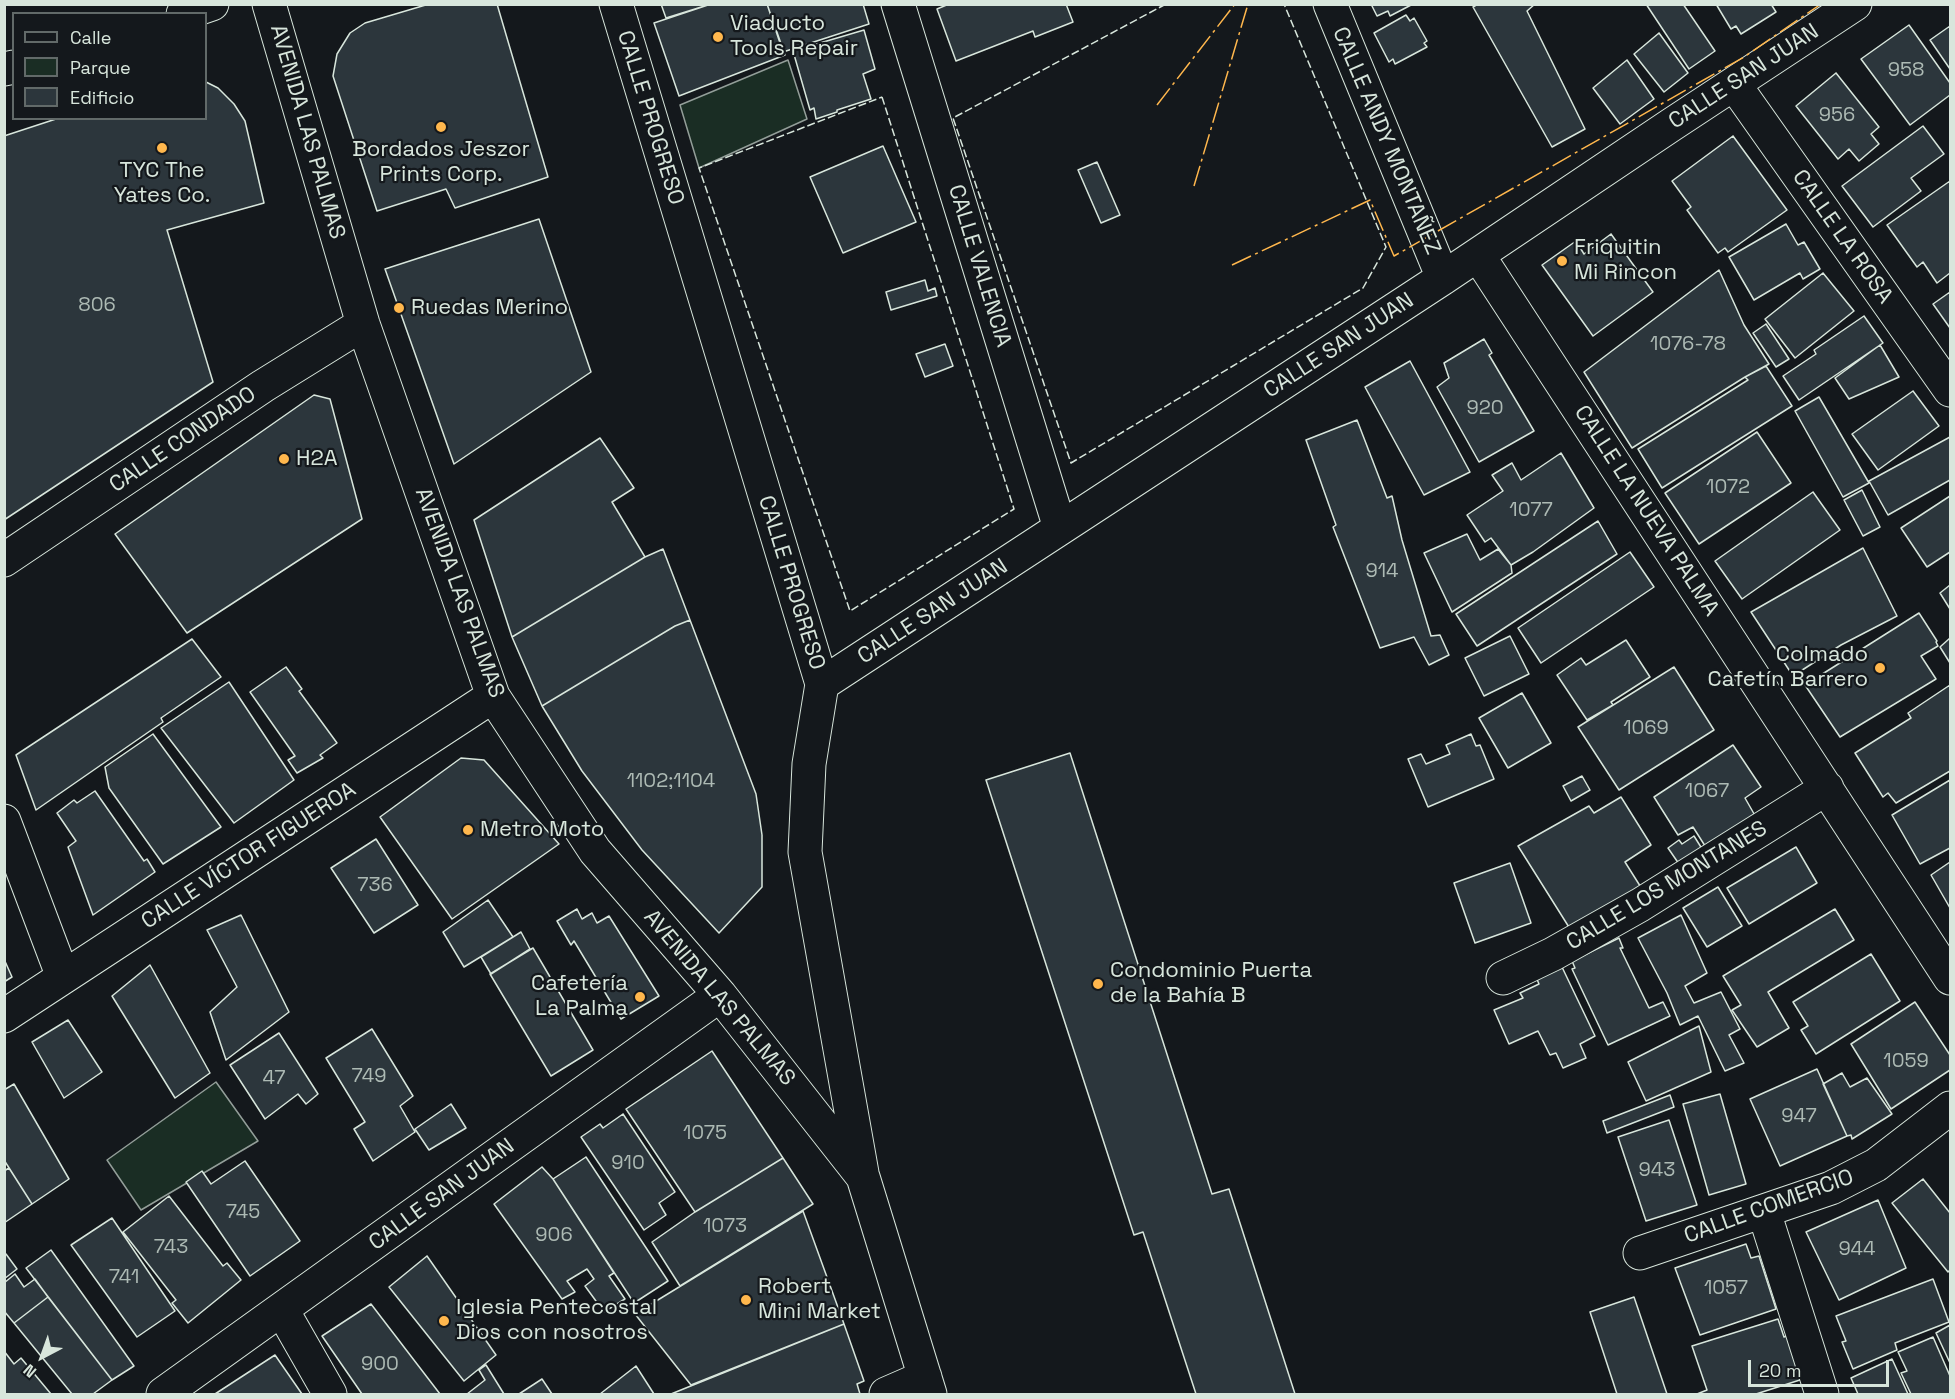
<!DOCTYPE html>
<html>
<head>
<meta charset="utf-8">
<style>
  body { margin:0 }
  #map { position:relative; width:1955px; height:1399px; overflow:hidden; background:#14181c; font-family:"Space Grotesk",sans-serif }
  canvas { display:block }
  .frame { position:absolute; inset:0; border:6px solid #d8e6dc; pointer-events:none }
  .legend { position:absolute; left:12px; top:12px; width:195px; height:108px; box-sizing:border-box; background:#14181c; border:2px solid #626a69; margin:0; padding:8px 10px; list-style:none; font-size:18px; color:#d8e6dc }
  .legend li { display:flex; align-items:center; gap:12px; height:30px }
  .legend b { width:30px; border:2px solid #626a69 }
  .north { position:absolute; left:12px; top:1327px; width:60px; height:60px; -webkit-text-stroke:4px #14181c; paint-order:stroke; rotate:221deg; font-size:16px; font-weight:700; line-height:24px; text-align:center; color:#d8e6dc }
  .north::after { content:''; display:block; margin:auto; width:21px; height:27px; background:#d8e6dc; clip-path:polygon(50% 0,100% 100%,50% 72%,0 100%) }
  .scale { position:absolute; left:1748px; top:1360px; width:141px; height:27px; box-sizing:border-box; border:3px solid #d8e6dc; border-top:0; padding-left:8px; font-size:18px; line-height:21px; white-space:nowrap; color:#d8e6dc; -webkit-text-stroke:4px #14181c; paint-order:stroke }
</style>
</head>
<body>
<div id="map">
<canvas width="1955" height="1399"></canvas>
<div class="frame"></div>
<ul class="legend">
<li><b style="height:8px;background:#14181c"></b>Calle</li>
<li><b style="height:16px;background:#1a2d24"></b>Parque</li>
<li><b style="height:16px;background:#2c363c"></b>Edificio</li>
</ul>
<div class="north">N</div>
<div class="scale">20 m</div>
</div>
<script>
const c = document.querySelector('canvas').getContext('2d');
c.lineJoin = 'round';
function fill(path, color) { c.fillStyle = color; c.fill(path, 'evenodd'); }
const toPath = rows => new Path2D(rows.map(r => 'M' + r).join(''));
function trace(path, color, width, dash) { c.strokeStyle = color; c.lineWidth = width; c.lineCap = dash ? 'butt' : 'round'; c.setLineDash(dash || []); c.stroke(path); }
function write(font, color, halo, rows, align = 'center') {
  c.font = font + ' "Space Grotesk",sans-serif'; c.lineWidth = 4.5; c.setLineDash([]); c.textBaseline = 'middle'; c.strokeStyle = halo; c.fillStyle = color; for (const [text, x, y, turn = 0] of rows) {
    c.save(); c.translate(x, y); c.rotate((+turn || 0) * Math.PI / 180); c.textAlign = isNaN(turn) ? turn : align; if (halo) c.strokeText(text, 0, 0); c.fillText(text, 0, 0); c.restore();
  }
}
const green = toPath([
  [788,60,807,119,699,168,680,105,788,60],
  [216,1082,258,1141,141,1210,107,1160,216,1082]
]);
const building = toPath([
  [429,4,497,4,548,177,455,208,446,189,377,211,333,76,337,54,350,33,365,23,429,4],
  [661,4,711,4,666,18,661,4],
  [711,4,767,4,785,55,679,96,654,23,711,4],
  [767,4,863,4,869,24,783,52,767,4],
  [949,4,1066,4,1073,22,1035,37,1033,31,956,61,937,9,949,4],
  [1371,4,1413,4,1390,16,1388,11,1377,16,1371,4],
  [1478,4,1535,4,1527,11,1585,129,1552,147,1473,7,1478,4],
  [1646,4,1683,4,1715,51,1689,69,1646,4],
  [1716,4,1771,4,1776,12,1741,34,1736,26,1731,29,1716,4],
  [1406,15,1410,21,1414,18,1427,41,1424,43,1427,47,1395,64,1393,59,1389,62,1374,33,1406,15],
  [1909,25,1950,83,1950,95,1910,125,1861,59,1909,25],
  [1950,26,1950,69,1930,40,1950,26],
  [864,30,875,69,863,74,871,99,837,110,837,112,816,119,814,108,810,110,793,51,864,30],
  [1659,33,1688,73,1664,92,1634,54,1659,33],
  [1627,60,1654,99,1620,124,1593,88,1627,60],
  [1836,73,1879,127,1871,134,1879,144,1859,161,1849,149,1838,159,1796,106,1836,73],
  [206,82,218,88,234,104,245,121,264,203,167,230,213,382,4,520,4,136,59,118,206,118,206,82],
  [1923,126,1944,154,1911,178,1921,191,1873,227,1842,186,1923,126],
  [1733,136,1787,210,1728,252,1725,248,1718,253,1687,210,1691,207,1672,181,1733,136],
  [883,146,916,222,843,253,810,177,883,146],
  [1097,162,1120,215,1101,223,1078,170,1097,162],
  [1950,181,1950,273,1937,283,1923,262,1917,267,1887,225,1950,181],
  [539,219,591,372,454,464,385,269,539,219],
  [1786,224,1798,245,1804,242,1820,269,1803,279,1800,273,1754,300,1729,257,1786,224],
  [1611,234,1653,292,1593,336,1542,265,1576,241,1584,254,1611,234],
  [1719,270,1744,325,1769,364,1745,377,1632,448,1584,372,1719,270],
  [1823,273,1854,311,1795,358,1765,319,1823,273],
  [925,280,928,291,935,288,937,296,891,310,886,292,925,280],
  [1950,292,1950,328,1933,304,1950,292],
  [1864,316,1883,343,1799,400,1783,376,1816,354,1814,350,1864,316],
  [1766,324,1789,359,1776,367,1753,333,1766,324],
  [1484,339,1492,353,1489,355,1534,431,1479,462,1437,387,1449,378,1444,363,1484,339],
  [945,344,953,366,925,377,916,354,945,344],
  [1880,345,1899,377,1849,399,1835,378,1880,345],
  [1410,361,1470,472,1424,495,1365,387,1410,361],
  [1766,366,1792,406,1662,488,1638,449,1748,380,1745,377,1766,366],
  [1913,391,1939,426,1878,470,1852,434,1913,391],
  [314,395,330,399,362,519,187,633,115,534,314,395],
  [1819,397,1869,483,1843,497,1795,411,1819,397],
  [1357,420,1387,498,1392,496,1402,540,1431,636,1440,635,1449,655,1429,665,1414,637,1380,648,1333,527,1336,525,1306,440,1357,420],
  [1757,432,1791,483,1699,544,1665,493,1757,432],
  [1950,437,1950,480,1888,515,1869,481,1950,437],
  [600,438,634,488,612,502,645,557,512,637,474,520,600,438],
  [1561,453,1594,508,1533,552,1511,565,1491,538,1485,542,1467,515,1503,491,1492,475,1512,463,1521,480,1561,453],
  [1862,490,1880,527,1863,536,1844,500,1862,490],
  [1813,492,1840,530,1742,599,1715,561,1813,492],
  [1950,496,1950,552,1927,567,1901,528,1950,496],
  [1598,521,1617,554,1477,646,1456,614,1598,521],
  [1467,534,1480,560,1498,549,1511,565,1512,573,1452,612,1424,553,1467,534],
  [1863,548,1897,616,1841,645,1793,676,1751,612,1863,548],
  [663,549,690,620,675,626,542,706,512,637,645,557,663,549],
  [1630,552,1654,587,1541,663,1518,628,1630,552],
  [1950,585,1950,609,1940,593,1950,585],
  [1919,613,1937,641,1936,642,1938,646,1921,656,1936,679,1840,737,1805,685,1919,613],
  [690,620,756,794,762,835,762,887,719,933,642,850,582,771,542,706,675,626,690,620],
  [1510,636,1529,674,1484,696,1465,658,1510,636],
  [1950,638,1950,663,1940,647,1950,638],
  [192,639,221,677,161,718,163,722,36,810,16,755,192,639],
  [1626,640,1650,677,1611,702,1613,705,1587,720,1557,675,1581,658,1586,665,1626,640],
  [286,667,302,689,299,691,337,743,320,755,323,758,297,773,288,760,295,756,250,692,286,667],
  [1674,667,1714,730,1619,790,1578,727,1674,667],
  [229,682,294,780,234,823,161,728,229,682],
  [1950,685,1950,771,1896,803,1888,793,1883,797,1855,753,1911,718,1908,713,1950,685],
  [1522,693,1551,743,1508,768,1479,718,1522,693],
  [153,734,221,827,163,864,109,788,105,767,153,734],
  [1471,734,1476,746,1480,745,1494,779,1428,807,1408,759,1421,754,1426,764,1450,754,1446,745,1471,734],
  [1733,745,1761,787,1745,798,1757,819,1707,849,1693,827,1678,835,1654,797,1733,745],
  [1070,753,1212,1194,1229,1189,1295,1394,1196,1394,1143,1232,1134,1235,986,780,1070,753],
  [461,758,484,760,559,844,452,919,380,817,461,758],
  [1582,776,1590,790,1571,801,1563,786,1582,776],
  [1950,780,1950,848,1920,864,1892,815,1950,780],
  [95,791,144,861,147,859,155,872,93,915,68,847,76,841,57,813,74,800,77,803,95,791],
  [1621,797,1651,845,1625,862,1642,889,1572,932,1518,846,1589,806,1594,813,1621,797],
  [1694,836,1704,852,1679,864,1668,848,1679,840,1682,844,1694,836],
  [376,839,418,905,374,933,331,868,376,839],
  [1796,847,1817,883,1749,924,1727,888,1796,847],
  [1950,862,1950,908,1931,875,1950,862],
  [1510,863,1531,923,1475,943,1454,883,1510,863],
  [1718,887,1742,926,1707,947,1683,908,1718,887],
  [488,900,513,937,464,967,443,932,488,900],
  [577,909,582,919,592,913,597,923,609,916,659,996,621,1019,574,941,571,945,557,921,577,909],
  [1835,909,1854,940,1768,992,1789,1028,1757,1047,1732,1010,1741,1005,1723,976,1835,909],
  [241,915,289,1012,226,1060,210,1012,237,987,207,930,241,915],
  [1681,915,1707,973,1685,986,1694,1003,1721,992,1740,1029,1729,1035,1744,1063,1725,1071,1698,1016,1680,1025,1667,993,1638,938,1681,915],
  [521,932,530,949,491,974,481,957,521,932],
  [1619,938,1623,948,1620,948,1649,1008,1663,1002,1670,1016,1608,1045,1572,969,1575,968,1572,961,1619,938],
  [533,948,593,1050,551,1076,490,974,533,948],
  [1871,954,1900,1001,1816,1054,1801,1030,1808,1026,1793,1002,1871,954],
  [4,959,12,977,4,982,4,959],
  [150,965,210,1073,175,1098,112,996,150,965],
  [1561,965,1595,1036,1580,1044,1586,1058,1563,1068,1556,1053,1550,1055,1538,1031,1509,1044,1494,1010,1523,998,1520,993,1539,984,1536,977,1561,965],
  [1915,1002,1950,1055,1950,1070,1891,1109,1851,1044,1915,1002],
  [68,1020,102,1072,64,1098,32,1042,68,1020],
  [1699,1026,1711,1072,1646,1101,1628,1062,1699,1026],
  [372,1029,413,1096,400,1106,415,1132,373,1161,354,1129,365,1122,326,1058,372,1029],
  [279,1033,318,1094,306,1104,298,1094,265,1119,230,1065,279,1033],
  [712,1051,783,1158,695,1212,626,1109,712,1051],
  [1817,1069,1847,1136,1780,1166,1750,1099,1817,1069],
  [1842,1073,1850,1087,1867,1078,1892,1114,1852,1139,1851,1135,1847,1136,1823,1084,1842,1073],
  [14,1084,69,1179,32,1204,4,1160,4,1090,14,1084],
  [1720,1094,1746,1184,1709,1195,1683,1104,1720,1094],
  [1670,1095,1674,1107,1607,1133,1603,1121,1670,1095],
  [451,1104,466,1128,429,1150,415,1129,451,1104],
  [623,1114,675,1192,659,1203,666,1215,644,1230,581,1137,600,1124,603,1128,623,1114],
  [1669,1120,1697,1205,1646,1221,1618,1137,1669,1120],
  [586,1157,668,1281,634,1303,553,1179,586,1157],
  [783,1158,813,1204,680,1286,652,1242,695,1212,783,1158],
  [245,1161,300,1241,250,1276,186,1182,202,1171,211,1184,245,1161],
  [542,1167,553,1179,614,1273,609,1276,625,1299,604,1312,585,1286,594,1279,587,1269,567,1281,575,1292,562,1299,494,1204,542,1167],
  [9,1168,32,1204,4,1223,4,1171,9,1168],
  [1923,1179,1950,1213,1950,1270,1948,1272,1892,1203,1923,1179],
  [169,1196,223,1266,227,1263,241,1280,188,1323,172,1303,176,1300,123,1232,169,1196],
  [1878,1200,1906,1268,1839,1300,1806,1232,1878,1200],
  [803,1211,844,1324,691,1385,635,1314,803,1211],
  [112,1218,175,1311,137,1337,71,1245,112,1218],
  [1746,1244,1751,1258,1759,1256,1776,1309,1700,1335,1675,1268,1746,1244],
  [51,1250,134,1366,112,1380,26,1268,51,1250],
  [4,1254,6,1254,17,1269,4,1279,4,1254],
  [427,1256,496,1355,464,1381,389,1287,427,1256],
  [15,1274,24,1287,35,1279,48,1297,14,1323,4,1311,4,1283,15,1274],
  [1933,1279,1949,1322,1895,1343,1897,1350,1853,1369,1842,1342,1846,1341,1836,1316,1933,1279],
  [48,1297,112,1380,93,1394,72,1394,14,1323,48,1297],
  [1634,1297,1667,1394,1617,1394,1590,1312,1634,1297],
  [371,1304,440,1394,362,1394,322,1336,371,1304],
  [1778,1319,1784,1337,1789,1335,1803,1379,1756,1394,1697,1394,1707,1390,1692,1346,1778,1319],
  [844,1324,864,1381,857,1384,860,1394,671,1394,844,1324],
  [1950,1325,1950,1363,1936,1333,1950,1325],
  [1933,1337,1950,1376,1950,1394,1911,1394,1901,1373,1907,1371,1898,1352,1933,1337],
  [4,1351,14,1364,21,1358,51,1394,4,1394,4,1351],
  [275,1355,302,1394,215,1394,275,1355],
  [1892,1359,1908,1394,1858,1394,1851,1378,1892,1359],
  [486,1365,504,1394,467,1394,485,1380,479,1370,486,1365],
  [636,1366,654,1394,600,1394,636,1366],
  [542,1379,552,1394,519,1394,542,1379]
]);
const minor = toPath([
  [269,4,363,324,493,696,595,851,720,995,863,1177,930,1394],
  [616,4,822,684,809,764,805,852,862,1173],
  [898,4,1060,528],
  [1330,4,1443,278],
  [1734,84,1950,390],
  [1478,255,1950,978],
  [4,560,263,386,363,324],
  [822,684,1443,278,1671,125,1855,4],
  [4,821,63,977],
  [1503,978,1553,954,1640,905,1827,788],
  [4,1016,493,696],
  [1764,1212,1822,1394],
  [1640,1253,1831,1188,1876,1165,1950,1108],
  [282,1310,330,1394],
  [163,1394,720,995],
  [886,1394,925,1377]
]);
const major = toPath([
  [183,14,212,4],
  [4,69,14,67]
]);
const fence = toPath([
  [1166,4,953,118,1071,463,1363,288,1386,247,1284,4],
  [882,97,1014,509,850,611,699,168,882,97]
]);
const power = toPath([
  [1157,105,1235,4],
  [1194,186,1248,4],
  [1232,265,1370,200,1394,256,1744,57,1821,4]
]);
const markers = [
  [718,37,6,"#ffb74d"],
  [441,127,6,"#ffb74d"],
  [162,148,6,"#ffb74d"],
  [1562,261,6,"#ffb74d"],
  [399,308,6,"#ffb74d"],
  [284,459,6,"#ffb74d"],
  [1880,668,6,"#ffb74d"],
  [468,830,6,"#ffb74d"],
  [1098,984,6,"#ffb74d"],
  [640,997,6,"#ffb74d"],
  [746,1300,6,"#ffb74d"],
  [444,1321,6,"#ffb74d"]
];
const numberNames = [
  ["958",1906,71],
  ["956",1837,116],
  ["806",97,306],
  ["1076-78",1688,345],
  ["920",1485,409],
  ["1072",1728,488],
  ["1077",1531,511],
  ["914",1382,572],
  ["1069",1646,729],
  ["1102;1104",671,782],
  ["1067",1707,792],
  ["736",375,886],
  ["1059",1906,1062],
  ["749",369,1077],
  ["47",274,1079],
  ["947",1799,1117],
  ["1075",705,1134],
  ["910",628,1164],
  ["943",1657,1171],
  ["745",243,1213],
  ["1073",725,1227],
  ["906",554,1236],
  ["743",171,1248],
  ["944",1857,1250],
  ["741",124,1278],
  ["1057",1726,1289],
  ["900",380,1365]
];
const poiNames = [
  ["Viaducto",730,24],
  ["Tools Repair",730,49],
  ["Bordados Jeszor",441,150,"center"],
  ["Prints Corp.",441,175,"center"],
  ["TYC The",162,171,"center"],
  ["Yates Co.",162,196,"center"],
  ["Friquitin",1574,248],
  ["Mi Rincon",1574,273],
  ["Ruedas Merino",411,308],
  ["H2A",296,459],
  ["Colmado",1868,655,"right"],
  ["Cafetín Barrero",1868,680,"right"],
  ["Metro Moto",480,830],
  ["Condominio Puerta",1110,971],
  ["de la Bahía B",1110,996],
  ["Cafetería",628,984,"right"],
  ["La Palma",628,1009,"right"],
  ["Robert",758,1287],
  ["Mini Market",758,1312],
  ["Iglesia Pentecostal",456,1308],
  ["Dios con nosotros",456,1333]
];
const streetNames = [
  ["CALLE SAN JUAN",1744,77,-33],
  ["CALLE PROGRESO",650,118,73],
  ["AVENIDA LAS PALMAS",307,132,74],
  ["CALLE ANDY MONTAÑEZ",1386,141,67],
  ["CALLE LA ROSA",1842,237,55],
  ["CALLE VALENCIA",979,266,73],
  ["CALLE SAN JUAN",1339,346,-33],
  ["CALLE CONDADO",183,440,-34],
  ["CALLE LA NUEVA PALMA",1646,511,57],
  ["CALLE PROGRESO",791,583,73],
  ["AVENIDA LAS PALMAS",459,593,70],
  ["CALLE SAN JUAN",933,612,-33],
  ["CALLE VÍCTOR FIGUEROA",249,856,-33],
  ["CALLE LOS MONTANES",1667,886,-31],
  ["AVENIDA LAS PALMAS",719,998,50],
  ["CALLE SAN JUAN",442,1195,-36],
  ["CALLE COMERCIO",1769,1207,-20]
];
fill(green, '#1a2d24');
trace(green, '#939e99', 1.5);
fill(building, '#2c363c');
trace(building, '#d8e6dc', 1.5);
trace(minor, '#d8e6dc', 35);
trace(major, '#d8e6dc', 35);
trace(minor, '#14181c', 33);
trace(major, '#14181c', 33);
trace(fence, '#d8e6dc', 1.5, [8, 3]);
trace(power, '#ffb74d', 1.5, [21, 4.5, 3, 4.5]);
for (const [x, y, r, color] of markers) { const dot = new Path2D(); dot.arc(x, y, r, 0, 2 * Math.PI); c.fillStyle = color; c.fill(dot); trace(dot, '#14181c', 2); }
write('20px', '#adbab4', null, numberNames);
write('22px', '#d8e6dc', '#14181c', poiNames, 'left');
write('22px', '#d8e6dc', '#14181c', streetNames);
</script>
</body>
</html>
